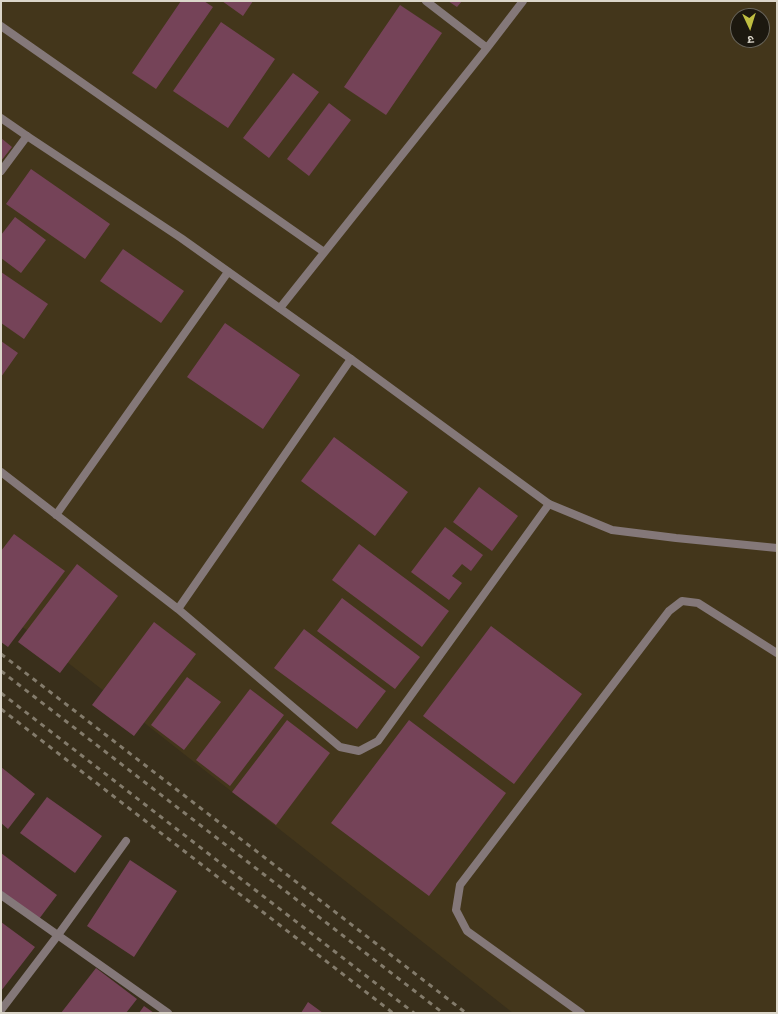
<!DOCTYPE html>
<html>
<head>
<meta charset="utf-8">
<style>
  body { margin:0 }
  #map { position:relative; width:778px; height:1014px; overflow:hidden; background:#392f1b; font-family:"Nunito Sans","Noto Sans Devanagari",sans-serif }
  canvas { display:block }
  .frame { position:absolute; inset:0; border:2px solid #dbd6ca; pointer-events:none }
  .north { position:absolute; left:730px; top:8px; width:40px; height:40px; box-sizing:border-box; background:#1c180f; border:1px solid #68645a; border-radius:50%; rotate:176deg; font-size:11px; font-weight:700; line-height:16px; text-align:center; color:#dbd6ca }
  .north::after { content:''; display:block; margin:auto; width:14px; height:18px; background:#bfbe41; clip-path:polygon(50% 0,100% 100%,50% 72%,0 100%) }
</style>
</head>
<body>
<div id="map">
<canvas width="778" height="1014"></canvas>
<div class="frame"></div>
<div class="north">उ</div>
</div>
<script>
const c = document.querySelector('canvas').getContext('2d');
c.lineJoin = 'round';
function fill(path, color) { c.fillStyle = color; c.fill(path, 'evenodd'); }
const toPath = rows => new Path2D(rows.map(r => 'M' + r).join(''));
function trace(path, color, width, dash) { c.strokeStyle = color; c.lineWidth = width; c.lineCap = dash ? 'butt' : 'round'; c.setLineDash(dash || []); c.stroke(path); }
const built = toPath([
  [1,1,777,1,777,1013,513,1013,1,610],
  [738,16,762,16,762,40,738,40]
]);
const building = toPath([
  [181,1,204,1,213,7,156,89,132,73],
  [222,1,253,1,243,16],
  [448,1,462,1,457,7],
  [400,5,442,33,386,115,344,87],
  [221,22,275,59,228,128,173,91],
  [293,73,319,92,269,158,243,138],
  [329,103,351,120,309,176,287,159],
  [1,138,12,147,1,161],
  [31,169,110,224,85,259,6,204],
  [15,217,46,240,21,273,1,258,1,235],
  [123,249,184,291,161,323,100,281],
  [1,272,48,304,24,339,1,323],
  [225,323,300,375,263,429,187,377],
  [1,341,18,353,1,377],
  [334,437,408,492,375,536,301,481],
  [479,487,518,516,492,551,453,522],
  [445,527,483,555,471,571,462,564,452,576,462,583,449,600,411,572],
  [14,534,65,571,8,647,1,642,1,551],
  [359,544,449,611,422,647,332,580],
  [77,564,118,596,60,673,18,642],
  [342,598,420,657,395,689,317,631],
  [154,622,196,654,134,736,92,705],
  [491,626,582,694,514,784,423,716],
  [304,629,386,691,357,729,274,668],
  [187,677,221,702,184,750,151,725],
  [250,689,284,715,230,786,196,760],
  [287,720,330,753,276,825,232,792],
  [409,720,506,793,429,896,331,823],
  [1,767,35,794,8,829,1,823],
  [47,797,102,836,75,873,20,833],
  [1,853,57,895,39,919,1,891],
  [130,860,177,891,134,957,87,926],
  [1,922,35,947,1,991],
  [96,968,137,999,126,1013,61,1013],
  [308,1002,323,1013,301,1013],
  [144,1006,154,1013,139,1013]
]);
const service = toPath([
  [426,1,487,48],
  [1,26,324,252],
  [1,171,27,136],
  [280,308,487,48,523,1],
  [1,472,178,609,340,747,359,751,378,741,549,504],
  [56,515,228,272],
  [178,609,351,359],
  [1,895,168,1013],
  [1,1010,58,935,126,841],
  [581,1013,467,931,456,910,460,885,669,611,682,601,698,603,777,653]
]);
const tertiary = toPath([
  [1,118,27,136,181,238,351,359,549,504,612,530,676,538,777,548]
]);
const rail = toPath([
  [1,654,466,1013],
  [1,671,443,1013],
  [1,693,414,1013],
  [1,709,393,1013]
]);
fill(built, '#43361b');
fill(building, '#754358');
trace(service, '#847879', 8);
trace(tertiary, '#847879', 8);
trace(rail, '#837b6b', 3, [5, 5]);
</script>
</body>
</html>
